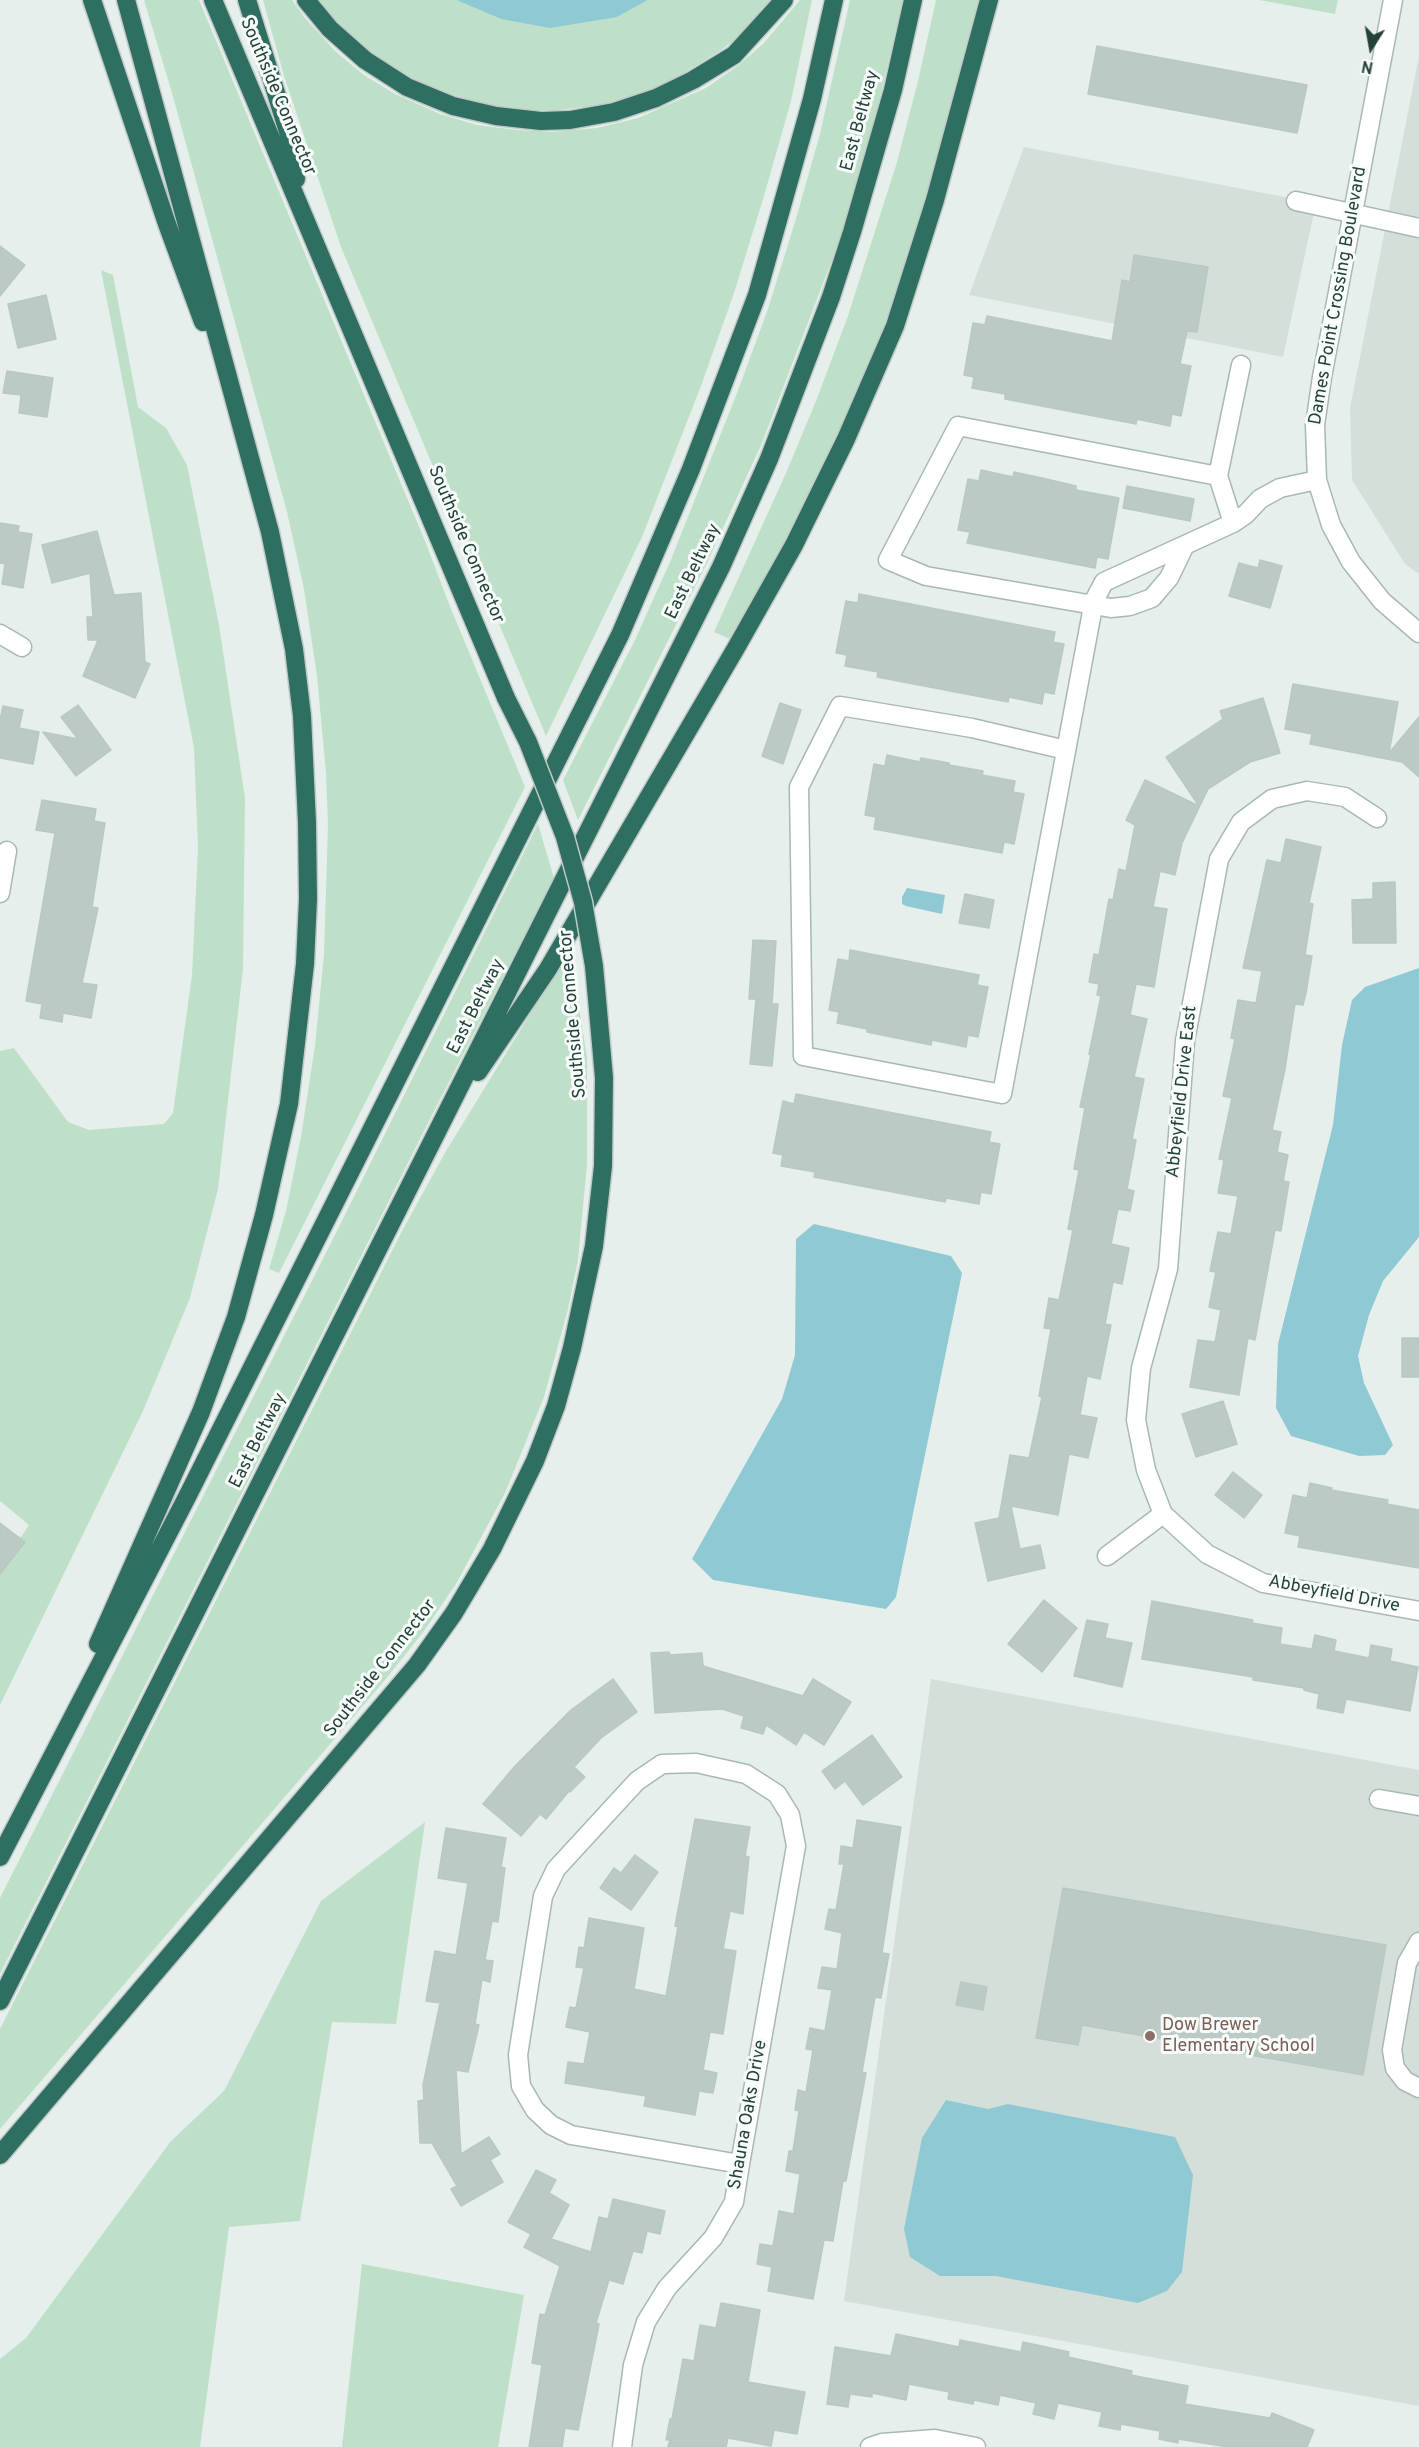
<!DOCTYPE html>
<html>
<head>
<meta charset="utf-8">
<style>
  body { margin:0 }
  #map { position:relative; width:1419px; height:2447px; overflow:hidden; background:#e6efeb; font-family:Overpass,sans-serif }
  canvas { display:block }
  .north { position:absolute; left:1341px; top:18px; width:60px; height:60px; -webkit-text-stroke:4px #f7fbf9; paint-order:stroke; rotate:191deg; font-size:16px; font-weight:700; line-height:24px; text-align:center; color:#24423a }
  .north::after { content:''; display:block; margin:auto; width:21px; height:27px; background:#24423a; clip-path:polygon(50% 0,100% 100%,50% 72%,0 100%) }
</style>
</head>
<body>
<div id="map">
<canvas width="1419" height="2447"></canvas>
<div class="north">N</div>
</div>
<script>
const c = document.querySelector('canvas').getContext('2d');
c.lineJoin = 'round';
function fill(path, color) { c.fillStyle = color; c.fill(path, 'evenodd'); }
const toPath = rows => new Path2D(rows.map(r => 'M' + r).join(''));
function trace(path, color, width, dash) { c.strokeStyle = color; c.lineWidth = width; c.lineCap = dash ? 'butt' : 'round'; c.setLineDash(dash || []); c.stroke(path); }
function write(font, color, halo, rows, align = 'center') {
  c.font = font + ' Overpass,sans-serif'; c.lineWidth = 6; c.setLineDash([]); c.textBaseline = 'middle'; c.strokeStyle = halo; c.fillStyle = color; for (const [text, x, y, turn = 0] of rows) {
    c.save(); c.translate(x, y); c.rotate((+turn || 0) * Math.PI / 180); c.textAlign = isNaN(turn) ? turn : align; if (halo) c.strokeText(text, 0, 0); c.fillText(text, 0, 0); c.restore();
  }
}
const built = toPath([
  [1419,56,1419,574,1405,564,1352,480,1350,408],
  [1024,147,1316,203,1283,357,969,295],
  [931,1679,1419,1770,1419,2406,844,2301]
]);
const green = toPath([
  [144,0,199,0,425,541,449,604,525,787,279,1273,269,1269,286,1211,301,1137,315,1046,324,954,328,825,326,773,317,676,304,589,287,512,172,93],
  [263,0,292,0,305,18,335,51,364,75,395,94,440,114,477,125,517,130,551,132,597,128,638,118,706,88,739,65,764,43,800,0,812,0,791,101,764,196,734,293,701,386,642,537,546,736,341,247,284,76],
  [318,0,456,0,501,19,617,17,648,0,771,0,741,35,721,50,689,70,647,92,602,105,558,110,526,110,499,108,468,100,418,81,393,67,365,48,343,28],
  [850,0,903,0,876,114,846,223,762,443,707,563,578,820,563,780,635,640,670,562,737,393,768,309,795,222,820,134],
  [936,0,982,0,927,201,892,311,845,425,786,543,732,640,714,632,786,473,816,401,848,316,897,162,918,81],
  [1259,0,1338,0,1335,14],
  [101,270,113,275,138,407,166,428,187,465,219,625,245,798,243,968,218,1189,190,1298,143,1411,0,1705,0,1569,29,1525,0,1501,0,1051,14,1048,68,1122,89,1130,164,1124,173,1113,192,975,198,848,194,748],
  [538,824,554,878,433,1113,0,1974,0,1898,334,1237],
  [570,949,587,1058,587,1164,578,1260,568,1309,544,1397,505,1493,456,1584,424,1631,385,1680,0,2129,0,2029,402,1231,446,1151],
  [425,1822,396,2024,332,2022,300,2221,229,2227,200,2447,0,2447,0,2359,26,2338,171,2141,224,2091,321,1901],
  [362,2264,524,2295,498,2447,342,2447]
]);
const water = toPath([
  [456,0,648,0,617,17,550,28,501,19],
  [907,888,945,895,942,914,906,906,902,904,902,897],
  [1419,968,1419,1237,1383,1281,1369,1315,1358,1356,1364,1383,1393,1445,1385,1455,1359,1456,1291,1436,1276,1408,1278,1344,1333,1125,1342,1045,1352,1000,1365,987],
  [814,1224,951,1256,962,1273,896,1597,886,1609,713,1580,692,1559,782,1399,795,1355,796,1239],
  [946,2100,988,2109,1008,2104,1175,2137,1193,2175,1182,2272,1167,2291,1138,2303,996,2276,940,2276,910,2257,904,2229,922,2138]
]);
const building = toPath([
  [1097,46,1307,85,1297,133,1088,94,1097,46],
  [0,246,25,265,0,296,0,246],
  [1134,255,1208,267,1197,332,1187,331,1180,364,1191,366,1181,416,1172,414,1170,426,1137,419,1136,424,1005,399,1005,394,972,388,974,377,964,375,973,323,985,325,987,316,1112,341,1122,280,1130,282,1134,255],
  [46,295,56,339,18,348,8,304,46,295],
  [7,371,53,378,47,417,19,413,21,395,3,393,7,371],
  [981,470,1013,477,1014,472,1042,478,1076,486,1076,490,1119,498,1108,559,1097,557,1095,568,967,543,970,532,958,530,968,479,979,481,981,470],
  [1127,486,1194,499,1190,521,1123,508,1127,486],
  [0,523,19,526,18,532,32,534,23,588,2,584,5,564,0,563,0,523],
  [97,531,114,595,141,593,145,662,150,664,135,698,83,676,98,640,88,640,87,617,93,617,90,573,52,583,42,545,97,531],
  [1260,560,1282,566,1270,608,1229,596,1239,563,1258,568,1260,560],
  [859,594,1055,632,1053,642,1064,644,1054,694,1044,692,1042,704,1009,697,1008,702,877,677,878,672,845,666,847,655,836,653,846,601,858,603,859,594],
  [1293,684,1398,702,1389,753,1419,717,1419,777,1402,762,1310,744,1312,734,1285,729,1293,684],
  [1263,698,1280,753,1250,762,1208,789,1182,843,1175,875,1160,871,1153,907,1167,909,1154,987,1136,984,1130,1015,1147,1019,1134,1077,1144,1079,1132,1139,1136,1140,1127,1189,1134,1191,1130,1211,1118,1209,1111,1244,1129,1248,1122,1284,1113,1282,1105,1324,1111,1325,1100,1379,1087,1376,1080,1415,1097,1418,1088,1458,1069,1454,1058,1515,1011,1506,1020,1549,1040,1545,1045,1568,988,1581,975,1523,999,1518,1010,1455,1029,1458,1042,1397,1039,1396,1051,1329,1044,1328,1049,1298,1059,1300,1073,1230,1068,1229,1079,1170,1074,1169,1085,1108,1080,1107,1091,1055,1089,1054,1101,996,1097,995,1099,984,1089,982,1094,954,1099,955,1109,899,1113,900,1119,869,1126,871,1135,825,1126,820,1145,780,1199,806,1166,757,1223,719,1220,711,1263,698],
  [780,703,801,710,783,764,762,756,780,703],
  [78,705,111,750,76,776,43,732,78,739,61,717,78,705],
  [3,706,23,710,19,728,39,732,33,764,0,758,0,720,3,706],
  [887,755,920,762,921,758,949,763,949,765,983,771,982,775,1015,781,1013,792,1024,794,1014,844,1004,842,1002,853,874,829,876,817,865,815,874,764,885,766,887,755],
  [42,800,96,809,94,821,105,823,92,907,98,908,82,983,97,985,91,1018,63,1013,62,1022,40,1018,42,1004,26,1001,55,833,36,830,42,800],
  [1286,839,1321,847,1309,903,1313,904,1305,955,1312,956,1306,993,1303,1005,1295,1004,1285,1069,1272,1130,1281,1132,1277,1152,1288,1155,1283,1181,1289,1182,1281,1231,1275,1230,1255,1340,1248,1338,1239,1395,1190,1387,1198,1340,1215,1342,1221,1310,1209,1307,1216,1272,1210,1271,1218,1232,1231,1234,1238,1196,1218,1193,1224,1160,1219,1159,1232,1098,1223,1096,1235,1039,1231,1038,1238,1000,1256,1003,1262,971,1243,968,1267,860,1281,863,1286,839],
  [1395,882,1396,943,1353,943,1352,900,1373,899,1373,883,1395,882],
  [965,894,994,900,989,928,959,923,965,894],
  [753,940,776,941,772,1004,778,1004,772,1066,750,1064,756,999,749,999,753,940],
  [850,950,979,975,977,985,988,987,978,1037,968,1035,966,1047,932,1040,931,1045,867,1032,867,1029,837,1023,839,1012,829,1010,838,959,849,961,850,950],
  [796,1094,991,1132,989,1142,1000,1144,991,1194,981,1192,979,1204,946,1198,945,1202,814,1177,815,1172,781,1166,783,1155,773,1153,783,1101,794,1104,796,1094],
  [1402,1338,1419,1338,1419,1377,1402,1377,1402,1338],
  [1223,1401,1237,1444,1196,1457,1182,1414,1223,1401],
  [1233,1472,1262,1495,1244,1518,1215,1495,1233,1472],
  [1310,1483,1332,1488,1331,1490,1388,1500,1387,1504,1419,1510,1419,1568,1298,1547,1300,1536,1285,1533,1293,1495,1307,1498,1310,1483],
  [0,1523,25,1542,0,1574,0,1523],
  [1044,1600,1077,1628,1042,1672,1008,1644,1044,1600],
  [1152,1601,1253,1620,1252,1623,1282,1628,1280,1644,1312,1649,1315,1635,1336,1640,1334,1651,1369,1658,1371,1645,1392,1649,1390,1661,1418,1667,1410,1711,1346,1699,1343,1713,1317,1708,1319,1694,1304,1690,1304,1688,1253,1680,1253,1677,1142,1659,1152,1601],
  [1087,1620,1108,1624,1105,1638,1132,1643,1122,1687,1074,1676,1087,1620],
  [669,1652,670,1655,702,1653,703,1666,803,1696,813,1679,851,1702,824,1745,804,1732,796,1745,766,1725,763,1734,741,1728,744,1716,722,1709,655,1713,651,1653,669,1652],
  [613,1679,637,1712,601,1738,574,1767,585,1777,570,1792,569,1791,546,1819,540,1814,521,1836,483,1804,515,1766,571,1710,613,1679],
  [872,1735,902,1777,863,1805,845,1781,835,1789,822,1771,872,1735],
  [695,1819,750,1827,745,1856,749,1857,743,1914,730,1911,723,1949,736,1951,723,2034,710,2032,703,2070,717,2073,713,2093,699,2091,695,2115,644,2106,646,2096,565,2083,568,2062,584,2064,590,2032,566,2027,570,2007,576,2008,584,1968,576,1967,579,1947,584,1948,589,1918,644,1928,634,1989,666,1996,678,1927,675,1926,695,1819],
  [857,1820,901,1827,882,1953,889,1954,881,1998,875,1997,862,2072,866,2073,846,2181,843,2181,833,2241,824,2240,813,2299,768,2291,772,2267,757,2264,760,2244,773,2246,779,2211,794,2214,800,2174,786,2171,789,2151,793,2151,799,2111,795,2110,798,2090,806,2092,813,2050,806,2049,810,2028,825,2031,832,1990,818,1988,822,1967,837,1969,842,1933,825,1929,829,1909,836,1910,844,1864,839,1864,841,1846,853,1848,857,1820],
  [446,1828,506,1838,501,1867,505,1868,498,1922,492,1921,485,1960,493,1961,490,1982,482,1980,475,2024,479,2025,468,2072,456,2070,461,2154,489,2137,500,2154,490,2160,503,2182,461,2206,451,2189,457,2186,432,2143,420,2143,418,2101,424,2100,423,2085,440,2003,426,2001,435,1951,456,1955,468,1883,438,1878,446,1828],
  [635,1855,658,1872,631,1910,600,1888,614,1868,621,1873,635,1855],
  [1063,1888,1386,1945,1363,2075,1082,2025,1078,2045,1036,2038,1063,1888],
  [961,1982,987,1987,983,2010,956,2005,961,1982],
  [536,2170,556,2180,549,2193,569,2205,551,2239,591,2252,599,2217,608,2219,613,2199,665,2211,660,2234,647,2231,642,2253,633,2251,623,2284,609,2280,596,2323,599,2324,578,2430,565,2428,562,2447,529,2447,542,2365,532,2363,540,2314,545,2315,560,2266,524,2247,531,2234,508,2222,536,2170],
  [721,2303,760,2310,748,2382,805,2392,797,2434,774,2430,771,2446,728,2438,726,2447,668,2447,670,2440,666,2440,670,2419,672,2419,683,2359,694,2361,700,2325,716,2328,721,2303],
  [896,2334,959,2347,960,2340,1021,2352,1023,2342,1069,2352,1068,2357,1132,2371,1131,2375,1188,2386,1185,2404,1270,2418,1272,2413,1314,2430,1307,2447,1228,2447,1178,2439,1178,2443,1159,2439,1160,2431,1121,2424,1120,2430,1099,2426,1102,2412,1058,2403,1054,2419,1033,2414,1036,2403,1000,2395,998,2405,974,2400,973,2404,948,2399,949,2392,909,2384,906,2400,872,2393,872,2397,850,2394,848,2407,827,2404,835,2347,891,2356,896,2334]
]);
const minor = toPath([
  [1393,0,1322,377,1315,425,1317,480,1331,525,1351,562,1382,601,1419,633],
  [1296,201,1419,228],
  [1218,476,1241,365],
  [1185,545,1169,578,1152,598,1130,606,1111,608,926,576,888,560,958,426,1218,476,1233,523],
  [0,634,22,647],
  [1066,750,972,728,840,706,799,787,803,1056,1002,1094,1094,601,1104,582,1233,523,1246,514,1260,499,1280,488,1317,480],
  [1377,818,1345,797,1307,791,1272,799,1241,822,1219,859,1185,1041,1168,1269,1141,1368,1136,1420,1146,1470,1163,1514,1207,1554,1263,1583,1419,1611],
  [0,893,7,851],
  [1107,1556,1163,1514],
  [1379,1799,1419,1806],
  [1419,1942,1407,1963,1392,2050,1395,2068,1405,2081,1419,2088],
  [622,2447,633,2365,646,2322,667,2288,713,2238,734,2202,740,2164,796,1846,790,1815,777,1794,746,1774,696,1763,662,1764,637,1781,556,1869,543,1896,518,2055,521,2086,535,2110,551,2125,571,2135,740,2164],
  [870,2447,882,2443,935,2439,976,2447]
]);
const highway = toPath([
  [92,0,167,224,203,322],
  [213,0,506,698],
  [247,0,290,138,296,179],
  [306,0,330,29,365,60,407,87,453,106,496,116,541,121,570,120,614,112,656,98,693,80,734,55,784,0],
  [478,1072,548,969,736,648,794,545,846,439,895,326,935,200,989,0],
  [98,1644,201,1412,236,1317,264,1215,289,1104,305,964,308,899,307,823,302,716,294,649,270,532,126,0],
  [0,1857,187,1497,620,635,691,469,757,295,812,99,834,0],
  [0,2001,721,567,769,459,831,297,852,232,893,90,913,0],
  [0,2155,417,1665,454,1613,492,1549,535,1461,556,1406,572,1348,594,1246,603,1166,604,1078,598,1010]
]);
const highwayBridge = toPath([
  [506,698,528,742,565,837,583,902,594,966,598,1010]
]);
const markers = [
  [1150,2036,6,"#8d6e63"]
];
const streetNames = [
  ["Southside Connector",277,97,67],
  ["East Beltway",861,121,-75],
  ["Dames Point Crossing Boulevard",1339,296,-80],
  ["Southside Connector",465,545,67],
  ["East Beltway",694,572,-64],
  ["East Beltway",477,1007,-63],
  ["Southside Connector",574,1014,-95],
  ["Abbeyfield Drive East",1183,1092,-84],
  ["East Beltway",259,1441,-63],
  ["Abbeyfield Drive",1334,1595,11],
  ["Southside Connector",381,1669,-52],
  ["Shauna Oaks Drive",749,2115,-80]
];
const educationNames = [
  ["Dow Brewer",1162,2026],
  ["Elementary School",1162,2047]
];
fill(built, '#d4dfda');
fill(green, '#bfe0c8');
fill(water, '#8ec9d4');
fill(building, '#bbcac4');
trace(building, '#b8c9c2', 1.5);
trace(minor, '#a8b8b2', 21);
trace(highway, '#c2cac8', 21);
trace(minor, '#fff', 18);
trace(highway, '#2f6f62', 18);
trace(highwayBridge, '#c2cac8', 21, []);
trace(highwayBridge, '#2f6f62', 18);
for (const [x, y, r, color] of markers) { const dot = new Path2D(); dot.arc(x, y, r, 0, 2 * Math.PI); c.fillStyle = color; c.fill(dot); trace(dot, '#f7fbf9', 2); }
write('18px', '#24423a', '#f7fbf9', streetNames);
write('18px', '#785e54', '#f7fbf9', educationNames, 'left');
</script>
</body>
</html>
